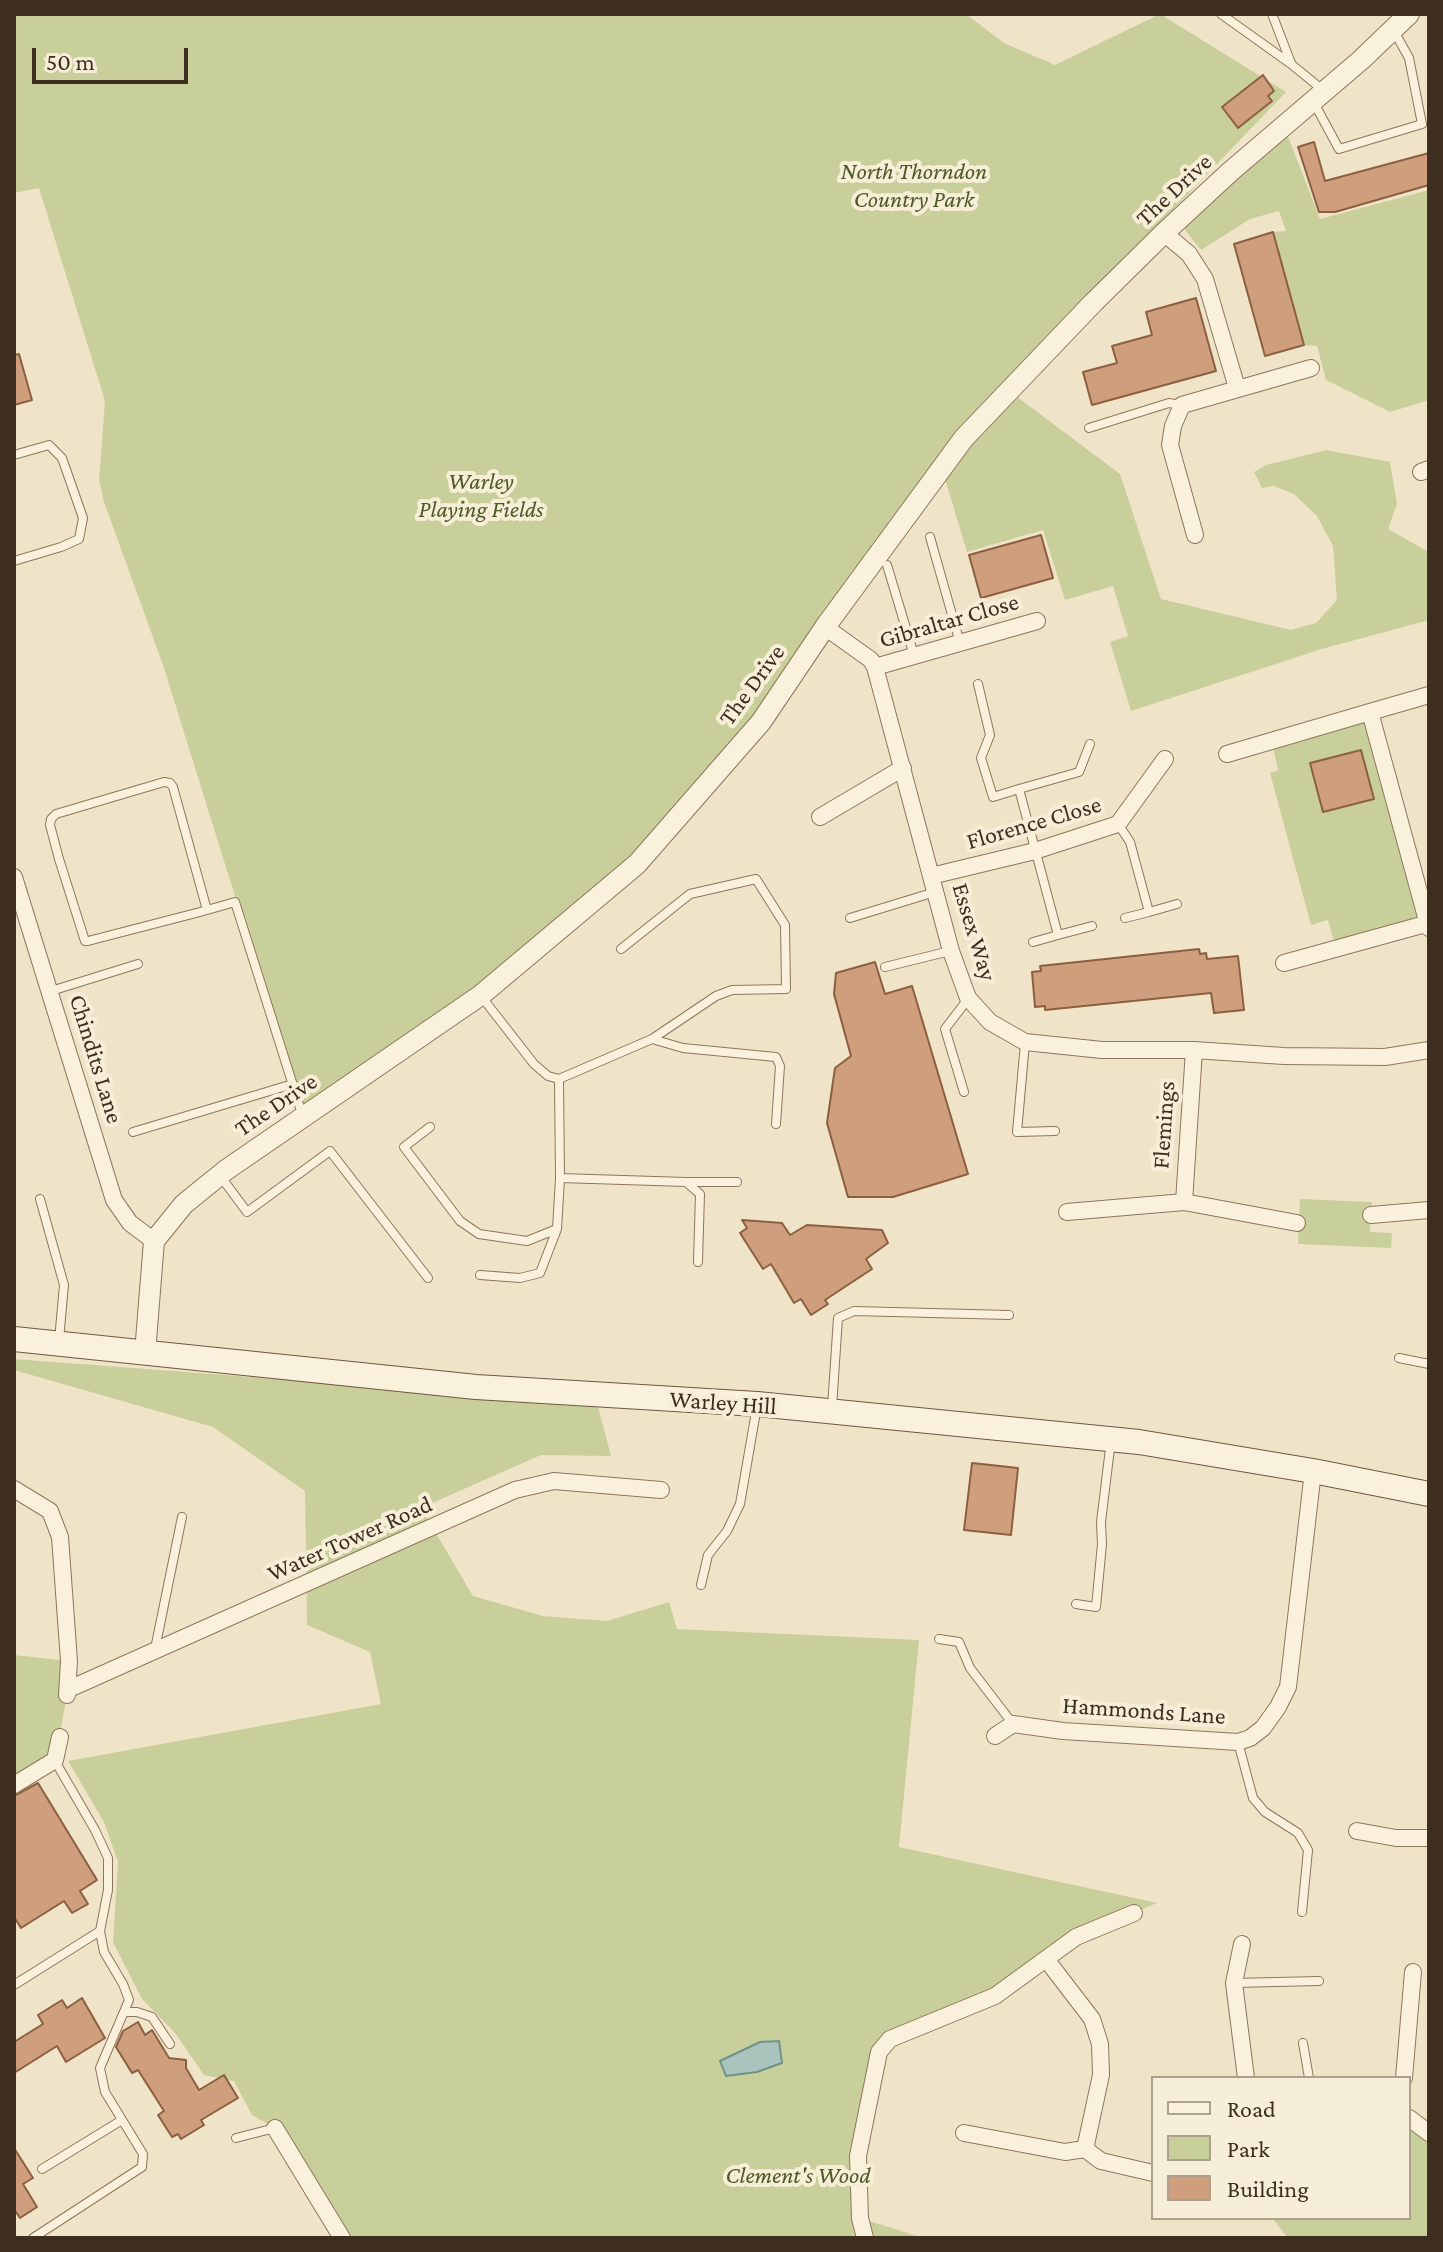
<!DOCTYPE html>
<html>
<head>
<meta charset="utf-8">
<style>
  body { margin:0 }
  #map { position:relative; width:1443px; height:2252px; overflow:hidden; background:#f0e4c8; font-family:"Crimson Pro",serif }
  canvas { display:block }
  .frame { position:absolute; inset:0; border:16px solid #3d2e20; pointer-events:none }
  .legend { position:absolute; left:1151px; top:2076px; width:260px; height:144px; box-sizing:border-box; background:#f7eed8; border:2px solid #ada18e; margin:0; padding:10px 14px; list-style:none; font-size:24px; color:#3d2e20 }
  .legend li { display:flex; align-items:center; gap:16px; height:40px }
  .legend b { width:40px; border:2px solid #ada18e }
  .scale { position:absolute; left:32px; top:48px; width:156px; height:36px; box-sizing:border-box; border:4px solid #3d2e20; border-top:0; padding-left:10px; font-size:24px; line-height:28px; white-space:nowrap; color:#3d2e20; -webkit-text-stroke:6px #f7eed8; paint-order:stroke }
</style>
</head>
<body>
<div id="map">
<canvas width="1443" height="2252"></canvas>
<div class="frame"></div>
<ul class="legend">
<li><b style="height:10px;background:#faf1dc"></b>Road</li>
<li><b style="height:22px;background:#c9cf9b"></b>Park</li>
<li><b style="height:22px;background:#cf9f7d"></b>Building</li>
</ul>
<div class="scale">50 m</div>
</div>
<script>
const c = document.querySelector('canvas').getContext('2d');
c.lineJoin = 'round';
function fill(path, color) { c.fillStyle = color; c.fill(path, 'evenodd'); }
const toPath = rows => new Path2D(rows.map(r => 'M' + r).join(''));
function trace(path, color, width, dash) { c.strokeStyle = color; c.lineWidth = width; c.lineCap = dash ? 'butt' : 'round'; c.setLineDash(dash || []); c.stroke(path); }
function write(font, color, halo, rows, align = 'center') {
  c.font = font + ' "Crimson Pro",serif'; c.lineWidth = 8; c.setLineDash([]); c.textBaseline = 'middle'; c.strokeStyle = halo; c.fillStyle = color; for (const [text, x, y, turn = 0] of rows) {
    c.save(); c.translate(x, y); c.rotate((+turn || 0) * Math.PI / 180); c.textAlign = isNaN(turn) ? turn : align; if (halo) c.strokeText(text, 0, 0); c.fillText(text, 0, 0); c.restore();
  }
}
const green = toPath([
  [14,14,966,14,1004,43,1055,65,1160,14,1286,92,959,433,1008,390,1120,474,1161,599,1291,630,1316,623,1337,600,1333,546,1317,516,1294,494,1274,486,1262,488,1254,472,1266,465,1326,450,1390,462,1397,504,1388,529,1429,552,1429,620,1322,649,1131,711,1110,642,1128,636,1113,586,1065,600,1043,530,967,552,942,469,825,627,637,864,304,1118,163,665,104,502,99,480,105,401,39,188,14,193],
  [1284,126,1320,219,1429,190,1429,400,1390,412,1326,380,1317,346,1304,345,1273,232,1286,231,1279,211,1250,219,1201,250,1178,221],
  [1364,718,1418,918,1334,941,1328,920,1311,925,1270,773,1278,770,1273,747],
  [1300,1199,1372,1202,1370,1232,1392,1233,1391,1248,1298,1244],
  [14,1359,597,1403,611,1456,541,1455,421,1508,473,1596,543,1616,607,1621,669,1602,677,1629,919,1640,899,1847,1157,1903,1076,1937,995,1996,890,2039,865,2112,860,2218,923,2238,342,2238,275,2128,252,2115,234,2081,204,2075,175,2033,142,1999,113,1942,118,1862,104,1822,68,1761,381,1704,370,1652,307,1625,305,1491,213,1427,14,1370],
  [14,1655,69,1661,67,1695,55,1760,14,1785],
  [1409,2119,1429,2135,1429,2238,1288,2238,1272,2218,1409,2218]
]);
const water = toPath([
  [779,2041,782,2063,757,2072,726,2076,720,2061,760,2042,779,2041]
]);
const building = toPath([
  [1263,75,1274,91,1268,96,1272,101,1238,128,1222,107,1263,75],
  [1314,142,1325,181,1429,153,1429,185,1335,212,1319,212,1298,147,1314,142],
  [1273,232,1304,345,1265,356,1234,244,1273,232],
  [1196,298,1216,371,1092,405,1083,372,1117,363,1112,346,1152,335,1146,312,1196,298],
  [19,354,32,400,14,405,14,355,19,354],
  [1041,535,1053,578,981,598,969,555,1041,535],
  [1361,750,1374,799,1323,812,1310,763,1361,750],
  [1199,949,1200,954,1206,953,1207,959,1238,956,1244,1010,1214,1013,1211,993,1045,1010,1045,1006,1035,1007,1032,972,1041,971,1040,966,1199,949],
  [875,962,885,994,912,986,968,1174,893,1197,848,1197,827,1123,835,1068,851,1056,834,994,836,973,875,962],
  [742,1220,782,1223,790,1235,807,1225,882,1230,888,1243,866,1259,872,1269,825,1300,828,1304,811,1315,801,1299,794,1303,771,1264,763,1269,740,1233,747,1228,742,1220],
  [972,1463,1018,1468,1011,1535,964,1530,972,1463],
  [38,1783,97,1880,80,1891,88,1904,72,1913,64,1901,21,1928,14,1917,14,1796,38,1783],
  [82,1998,105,2038,66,2062,57,2046,14,2073,14,2042,43,2024,38,2015,62,2000,67,2008,82,1998],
  [138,2022,145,2035,152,2030,169,2058,186,2060,186,2068,199,2090,224,2075,238,2098,201,2120,204,2125,181,2139,178,2134,172,2137,158,2115,164,2111,138,2070,132,2073,116,2047,123,2031,138,2022],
  [14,2148,33,2178,23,2184,37,2207,20,2218,14,2209,14,2148]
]);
const service = toPath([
  [1221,14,1291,64,1324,91],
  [1272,14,1291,63],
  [1313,101,1339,149,1422,124,1409,58,1394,31],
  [1089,428,1169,403,1181,405],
  [14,455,49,445,62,458,83,518,79,539,61,547,14,561],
  [930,537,960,643],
  [887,565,914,655],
  [978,684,990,735,981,758,993,797,1019,789,1058,935,1033,942],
  [1019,789,1079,772,1090,744],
  [1118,824,1130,842,1149,912,1125,918],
  [207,910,173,787,170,783,164,782,56,814,51,819,50,825,59,859,85,941,88,941,200,912,235,902,303,1117],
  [1149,912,1177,904],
  [850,918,935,892],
  [1058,935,1092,926],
  [885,967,950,951],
  [51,991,138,964],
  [652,1039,683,1048,776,1057,780,1066,776,1124],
  [1025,1043,1017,1132,1055,1131],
  [559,1079,652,1039,716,996,732,990,786,989,785,925,756,879,690,894,621,949],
  [964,1092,945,1029,968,999],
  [430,1127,404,1147,460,1221,479,1234,527,1241,557,1229,560,1178,559,1079,548,1076,534,1064,481,996],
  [133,1132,293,1084],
  [221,1177,247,1212,330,1151,428,1278],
  [560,1178,686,1182,700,1194,698,1262],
  [687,1182,737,1182],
  [40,1199,64,1285,59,1340],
  [480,1275,520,1278,540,1273,557,1229],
  [1399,1358,1429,1364],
  [832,1407,838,1318,854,1311,1009,1315],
  [701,1585,708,1555,727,1531,740,1504,757,1406],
  [1076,1604,1096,1607,1102,1544,1101,1522,1111,1440],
  [939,1639,959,1642,970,1668,1013,1724],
  [155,1649,182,1517],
  [1238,1742,1253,1798,1265,1812,1298,1833,1308,1850,1302,1912],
  [1234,1983,1319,1981],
  [14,1985,100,1931],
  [126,2012,137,2012,152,2017,170,2044],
  [1303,2043,1309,2078],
  [236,2138,275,2128],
  [42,2169,122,2120],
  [33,2238,142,2167,143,2154,105,2092,100,2068,129,2000,123,1984,104,1952,100,1931,108,1890,108,1858,95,1830,55,1761]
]);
const minor = toPath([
  [1164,233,1189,254,1205,279,1237,388],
  [1421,472,1429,469],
  [1195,535,1170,445,1173,426,1182,405,1311,368],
  [825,627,871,660,875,667,951,951,968,998,990,1022,1025,1042,1102,1050,1194,1050,1284,1056,1385,1057,1429,1050],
  [875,667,1037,621],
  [1429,695,1370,712,1429,928],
  [1227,754,1370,712],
  [820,817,903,768],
  [931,876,1035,851,1118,824,1165,759],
  [14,877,114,1200,130,1223,154,1241],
  [1284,963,1429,923],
  [1184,1202,1194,1050],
  [1067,1212,1184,1202,1297,1223],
  [1371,1215,1429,1210],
  [14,1489,50,1511,60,1537,69,1661,67,1695],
  [69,1689,515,1490,554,1481,661,1490],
  [995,1736,1013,1724,1063,1731,1238,1742,1250,1738,1263,1728,1278,1707,1288,1687,1313,1471],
  [14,1785,55,1760,60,1737],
  [1357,1831,1396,1838,1429,1838],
  [1242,1944,1234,1983,1246,2078],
  [1046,1959,1092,2019,1100,2044,1101,2075,1085,2149,1101,2161,1153,2173],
  [1404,2078,1413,1972],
  [1409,2118,1429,2133],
  [275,2128,342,2238],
  [964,2133,1065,2152,1085,2149],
  [865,2238,860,2218,858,2156,879,2052,890,2039,995,1996,1076,1937,1134,1913]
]);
const tertiary = toPath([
  [145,1353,154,1241,184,1204,226,1170,481,995,637,864,761,722,825,627,964,438,1093,303,1164,233,1231,171,1361,60,1409,14]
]);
const secondary = toPath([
  [14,1339,476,1387,757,1404,1139,1442,1313,1471,1429,1494]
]);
const parkNames = [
  ["North Thorndon",914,172],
  ["Country Park",914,200],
  ["Warley",481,482],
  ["Playing Fields",481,510],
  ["Clement's Wood",798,2176]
];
const streetNames = [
  ["The Drive",1174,190,-43],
  ["Gibraltar Close",949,621,-16],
  ["The Drive",752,685,-54],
  ["Florence Close",1034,823,-16],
  ["Essex Way",974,932,73],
  ["Chindits Lane",96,1059,73],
  ["The Drive",276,1105,-34],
  ["Flemings",1164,1125,-86],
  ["Warley Hill",723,1403,4],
  ["Water Tower Road",350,1539,-24],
  ["Hammonds Lane",1144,1711,4]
];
fill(green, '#c9cf9b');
fill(water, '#a9c4bc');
trace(water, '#6f938a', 2);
fill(building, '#cf9f7d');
trace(building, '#8d5f41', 2);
trace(service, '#8d765c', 10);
trace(minor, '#8d765c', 18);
trace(tertiary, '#8d765c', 22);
trace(secondary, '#6f573f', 26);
trace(service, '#faf1dc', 8);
trace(minor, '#faf1dc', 16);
trace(tertiary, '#faf1dc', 20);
trace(secondary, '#faf1dc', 24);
write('italic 24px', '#4d5a26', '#f7eed8', parkNames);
write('24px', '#3d2e20', '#f7eed8', streetNames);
</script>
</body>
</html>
